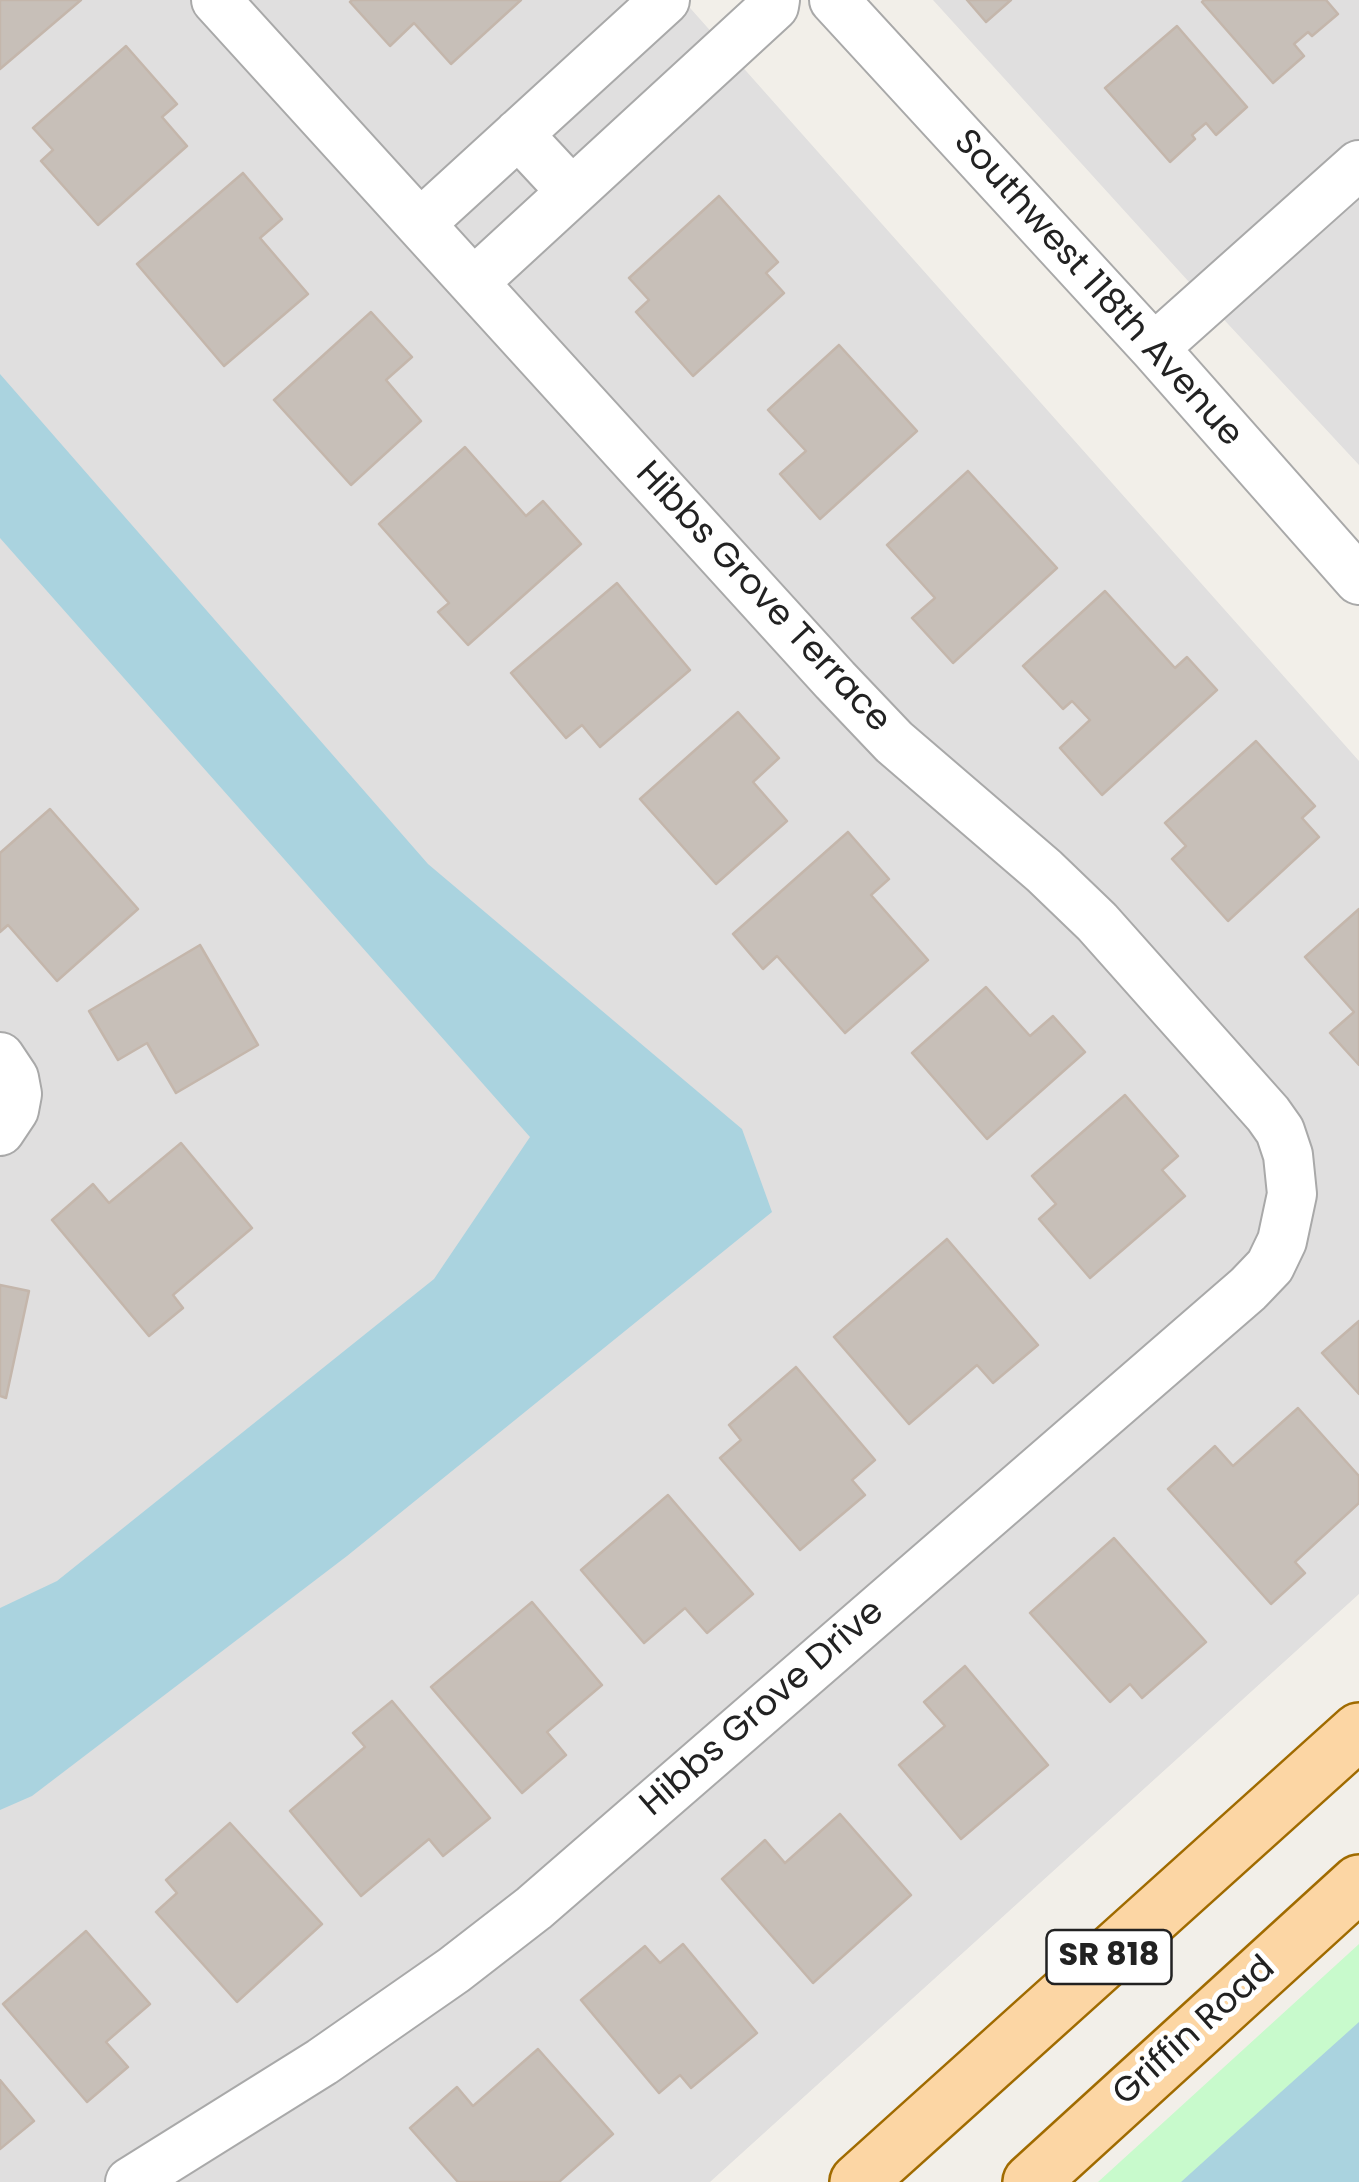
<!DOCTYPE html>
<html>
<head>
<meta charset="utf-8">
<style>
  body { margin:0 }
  canvas { display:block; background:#f2efe9 }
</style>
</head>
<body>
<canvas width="1359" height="2182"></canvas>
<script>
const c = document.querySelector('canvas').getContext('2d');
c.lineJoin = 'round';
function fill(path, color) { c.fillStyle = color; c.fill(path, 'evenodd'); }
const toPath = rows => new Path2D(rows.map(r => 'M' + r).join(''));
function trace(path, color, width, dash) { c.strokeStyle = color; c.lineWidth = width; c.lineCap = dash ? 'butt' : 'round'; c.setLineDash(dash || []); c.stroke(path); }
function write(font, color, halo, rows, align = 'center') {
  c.font = font + ' Poppins,sans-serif'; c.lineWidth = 10; c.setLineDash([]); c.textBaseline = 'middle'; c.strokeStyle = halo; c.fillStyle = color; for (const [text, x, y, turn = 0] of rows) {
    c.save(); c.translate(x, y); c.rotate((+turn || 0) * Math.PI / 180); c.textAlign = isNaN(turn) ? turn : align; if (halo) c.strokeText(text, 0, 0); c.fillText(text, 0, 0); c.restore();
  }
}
const residential = toPath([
  [0,0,683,0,1359,761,1359,1594,710,2182,0,2182],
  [933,0,1359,0,1359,465,1189,282]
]);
const park = toPath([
  [1359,1944,1359,2182,1098,2182]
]);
const water = toPath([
  [0,374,428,864,742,1129,772,1212,347,1556,32,1796,0,1810,0,1608,57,1581,434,1279,530,1137,0,538],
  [1359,2022,1359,2182,1181,2182,1223,2144]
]);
const building = toPath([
  [0,0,81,0,0,69,0,0],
  [352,0,521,0,451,64,414,23,390,46,350,2,352,0],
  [967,0,1011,0,986,22,967,0],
  [1204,0,1326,0,1338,14,1312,36,1308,32,1294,44,1304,56,1273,83,1202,2,1204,0],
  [1177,26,1247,107,1216,135,1206,123,1192,135,1195,139,1170,162,1105,88,1177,26],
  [126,46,177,104,162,117,187,146,98,225,41,161,53,150,33,128,126,46],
  [243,173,282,219,260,238,308,294,224,366,137,264,243,173],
  [719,196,778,262,766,273,784,293,693,376,636,312,649,300,629,278,719,196],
  [371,312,412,357,386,380,421,421,351,485,274,400,371,312],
  [839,345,917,431,820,519,780,474,806,451,768,410,839,345],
  [465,447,526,516,543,501,581,544,468,645,438,612,449,603,379,524,465,447],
  [968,471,1057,568,953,663,912,618,935,598,887,545,968,471],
  [617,583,690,670,600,747,582,725,566,738,511,673,617,583],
  [1105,591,1175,668,1187,657,1217,690,1102,795,1060,748,1090,720,1072,701,1063,709,1023,666,1105,591],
  [738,712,779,758,753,782,787,821,716,884,640,799,738,712],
  [1256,741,1315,806,1302,818,1319,837,1228,921,1172,859,1186,846,1165,823,1256,741],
  [50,809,138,909,57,981,8,925,0,932,0,853,50,809],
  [848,832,889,879,871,895,928,960,845,1033,777,956,763,969,733,934,848,832],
  [1359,909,1359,1065,1330,1033,1354,1012,1305,957,1359,909],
  [200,945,258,1045,176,1093,147,1043,118,1060,89,1011,200,945],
  [986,987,1030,1036,1053,1016,1085,1052,987,1139,912,1053,986,987],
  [1125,1095,1178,1156,1162,1170,1185,1196,1090,1278,1039,1219,1056,1204,1032,1176,1125,1095],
  [181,1143,252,1228,173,1295,183,1308,149,1336,52,1220,93,1184,109,1203,181,1143],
  [947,1239,1038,1345,993,1383,977,1365,909,1424,834,1337,947,1239],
  [0,1285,29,1291,6,1398,0,1396,0,1285],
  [1359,1321,1359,1394,1322,1353,1359,1321],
  [796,1367,875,1460,852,1480,865,1495,800,1550,720,1458,741,1440,729,1425,796,1367],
  [1298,1408,1359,1476,1359,1503,1295,1562,1305,1573,1271,1604,1168,1489,1215,1446,1233,1466,1298,1408],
  [668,1495,753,1594,707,1633,685,1608,644,1643,581,1570,668,1495],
  [1114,1538,1206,1642,1142,1698,1130,1684,1110,1702,1030,1613,1114,1538],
  [532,1602,602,1685,547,1732,566,1755,522,1793,431,1687,532,1602],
  [965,1666,1048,1765,961,1839,899,1765,945,1726,924,1702,965,1666],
  [392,1701,490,1818,443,1856,429,1839,361,1896,290,1811,365,1747,353,1733,392,1701],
  [840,1814,911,1895,813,1983,722,1879,765,1840,785,1863,840,1814],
  [230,1823,322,1924,237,2002,156,1912,177,1893,166,1880,230,1823],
  [86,1931,150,2004,106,2042,128,2067,87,2102,3,2004,86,1931],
  [683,1944,757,2033,691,2088,680,2075,659,2093,581,2000,645,1946,660,1963,683,1944],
  [538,2049,613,2134,559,2182,458,2182,410,2128,457,2087,473,2106,538,2049],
  [0,2080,34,2121,0,2149,0,2080]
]);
const minor = toPath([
  [834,0,1154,348,1359,580],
  [518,134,572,192],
  [420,224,665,0],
  [474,282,774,6,775,0],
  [1154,348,1359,165],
  [0,1057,14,1078,17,1094,14,1110,0,1131],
  [130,2182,322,2062,454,1970,534,1908,1248,1289,1270,1266,1282,1241,1292,1194,1288,1155,1280,1131,1268,1114,1097,922,1044,871,894,742,835,680,216,0]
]);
const major = toPath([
  [858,2182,1359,1731],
  [1031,2182,1359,1883]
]);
const shields = [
  [1109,1957,125]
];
const shieldNames = [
  ["SR 818",1109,1957]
];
const streetNames = [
  ["Southwest 118th Avenue",1097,289,48],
  ["Hibbs Grove Terrace",762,598,47],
  ["Hibbs Grove Drive",763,1709,-41],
  ["Griffin Road",1195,2032,-42]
];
fill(residential, '#e0dfdf');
fill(park, '#c8facc');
fill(water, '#aad3df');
fill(building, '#c7bfb8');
trace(building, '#c4b6ab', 2.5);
trace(minor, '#a9a9a9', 52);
trace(major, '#a06b00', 60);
trace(minor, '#fff', 48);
trace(major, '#fcd6a4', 55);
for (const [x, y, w] of shields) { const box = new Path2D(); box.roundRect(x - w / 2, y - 27, w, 54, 8); c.fillStyle = '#fff'; c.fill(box); trace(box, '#222', 2.5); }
write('bold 32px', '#222', null, shieldNames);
write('35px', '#222', '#fff', streetNames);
</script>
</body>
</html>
